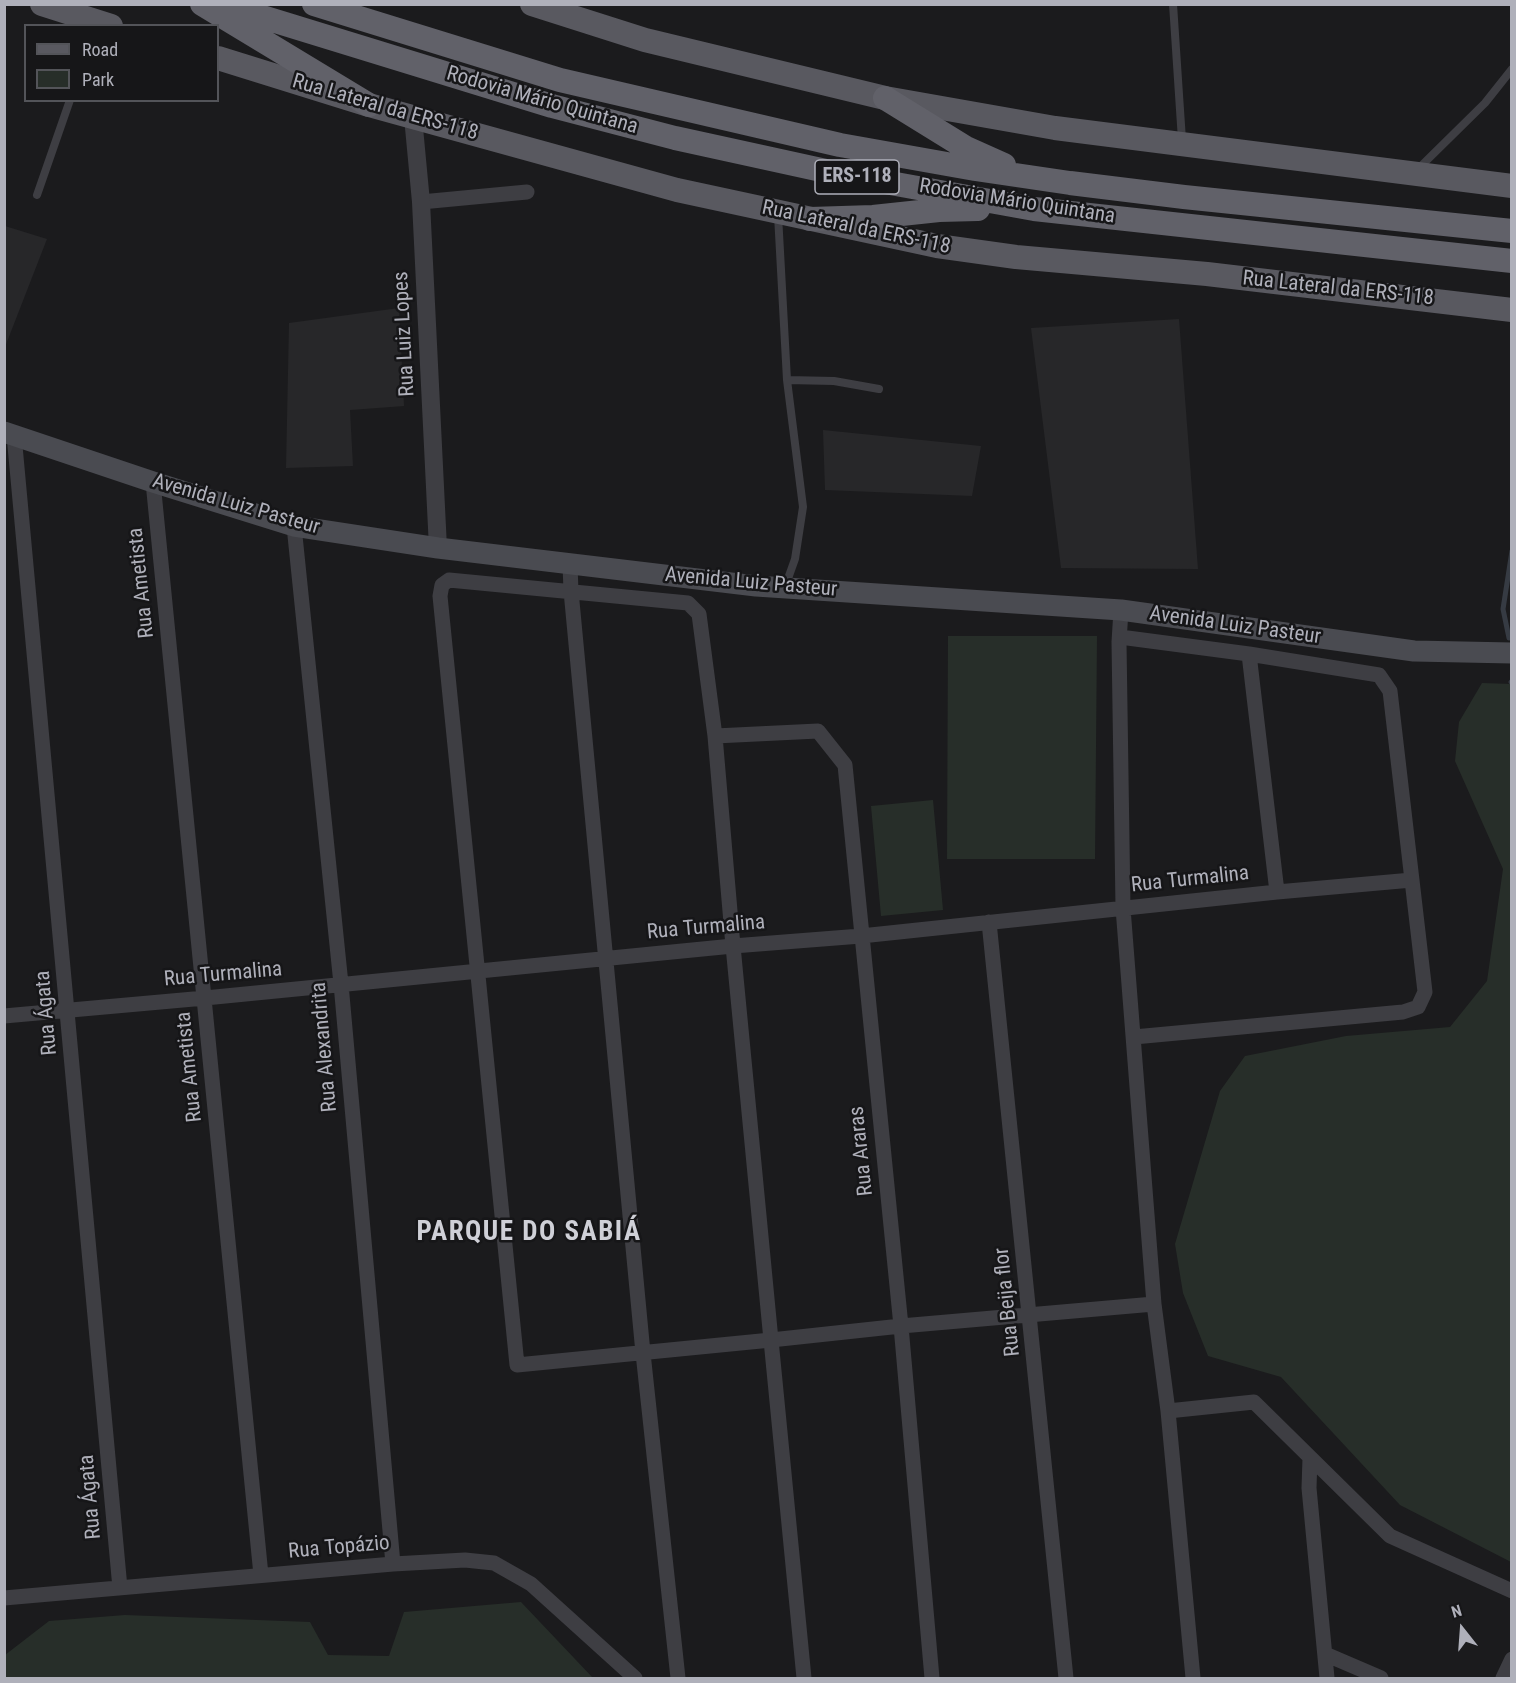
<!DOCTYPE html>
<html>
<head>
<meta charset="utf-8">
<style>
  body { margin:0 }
  #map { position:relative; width:1516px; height:1683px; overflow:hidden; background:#1b1b1d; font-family:"Roboto Condensed",sans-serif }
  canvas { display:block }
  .frame { position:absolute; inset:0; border:6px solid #afb0ba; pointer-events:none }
  .legend { position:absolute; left:24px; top:24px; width:195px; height:78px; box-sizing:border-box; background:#161618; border:2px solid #535459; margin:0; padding:8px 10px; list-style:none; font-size:18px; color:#afb0ba }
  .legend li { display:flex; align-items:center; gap:12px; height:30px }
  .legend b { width:30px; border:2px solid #535459 }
  .north { position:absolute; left:1432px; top:1599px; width:60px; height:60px; -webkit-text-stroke:4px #161618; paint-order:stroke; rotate:343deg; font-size:16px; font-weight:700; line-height:24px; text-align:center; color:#afb0ba }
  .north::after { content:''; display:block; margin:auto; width:21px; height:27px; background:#afb0ba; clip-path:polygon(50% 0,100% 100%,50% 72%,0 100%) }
</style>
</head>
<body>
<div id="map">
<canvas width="1516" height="1683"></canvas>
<div class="frame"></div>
<ul class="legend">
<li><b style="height:8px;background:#595960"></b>Road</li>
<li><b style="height:16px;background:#272e29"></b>Park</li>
</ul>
<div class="north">N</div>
</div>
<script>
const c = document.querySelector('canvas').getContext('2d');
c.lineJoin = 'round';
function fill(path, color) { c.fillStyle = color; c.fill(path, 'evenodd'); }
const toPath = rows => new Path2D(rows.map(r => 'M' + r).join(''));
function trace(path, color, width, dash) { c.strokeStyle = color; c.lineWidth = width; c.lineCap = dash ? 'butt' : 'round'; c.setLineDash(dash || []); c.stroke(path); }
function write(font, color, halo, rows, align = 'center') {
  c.font = font + ' "Roboto Condensed",sans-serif'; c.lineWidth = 5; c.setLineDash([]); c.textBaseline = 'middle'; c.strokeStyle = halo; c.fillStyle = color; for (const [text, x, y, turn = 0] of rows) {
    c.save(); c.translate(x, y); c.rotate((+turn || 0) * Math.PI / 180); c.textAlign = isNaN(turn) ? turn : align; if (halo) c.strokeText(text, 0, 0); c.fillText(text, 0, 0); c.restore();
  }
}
const built = toPath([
  [5,226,47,239,5,347,4,226],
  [399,308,404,406,350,410,353,466,286,468,289,323],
  [1179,319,1198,569,1061,568,1031,328],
  [823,430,981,446,972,496,825,490]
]);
const green = toPath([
  [948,636,1097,636,1095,859,947,859],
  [1482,683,1512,684,1511,1562,1400,1505,1281,1377,1208,1356,1183,1293,1175,1244,1220,1091,1245,1056,1346,1036,1450,1027,1487,981,1503,869,1455,761,1459,722],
  [933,800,943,910,881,916,871,806],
  [521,1602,593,1678,5,1678,5,1655,49,1621,125,1615,310,1622,328,1655,389,1656,404,1612]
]);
const stream = toPath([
  [1509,638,1503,609,1512,551],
  [1511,682,1512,683]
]);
const service = toPath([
  [1173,4,1182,140],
  [1419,168,1485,103,1512,69],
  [37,195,70,100],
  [778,215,787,380,803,507,795,559,785,587],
  [787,380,834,381,879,389]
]);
const minor = toPath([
  [421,202,527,192],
  [14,435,120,1588],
  [153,482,261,1575],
  [294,526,341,984,393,1564],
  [570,565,571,591,643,1353,678,1678],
  [1121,610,1119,642,1123,908,1154,1304,1168,1411,1193,1678],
  [1120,637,1249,654,1379,675,1390,691,1425,992,1418,1007,1403,1012,1134,1037],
  [1249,654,1277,892],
  [715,736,818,731,845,765,901,1326,932,1678],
  [989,922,1066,1678],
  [4,1016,205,998,733,946,861,936,1277,892,1412,880],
  [1168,1411,1254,1402,1390,1536,1512,1591],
  [1310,1458,1309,1488,1327,1678],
  [4,1598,393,1564,465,1560,494,1563,531,1584,635,1678],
  [1325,1654,1381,1678],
  [804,1678,771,1340,733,946,715,736,699,614,688,603,449,580,442,585,440,596,517,1365,771,1340,901,1326,1154,1304],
  [1503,1678,1512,1659]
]);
const tertiary = toPath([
  [413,117,421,202,438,548]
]);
const secondary = toPath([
  [4,432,153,482,294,526,438,548,756,586,1121,610,1414,651,1512,653]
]);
const primary = toPath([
  [42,4,111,26],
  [532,4,645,40,885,98,1055,128,1512,186],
  [218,58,369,105,677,190,937,246,1016,257,1207,274,1512,310]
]);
const trunk = toPath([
  [202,4,369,105],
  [220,4,552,106,675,138,835,173,1034,209,1512,261],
  [314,4,560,80,840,145,975,169,1070,183,1184,197,1512,231],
  [885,98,966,148,1004,165],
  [810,219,873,217,939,210,978,209]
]);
const shields = [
  [857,177,84]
];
const shieldNames = [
  ["ERS-118",857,177]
];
const streetNames = [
  ["Rodovia Mário Quintana",542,101,16],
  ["Rua Lateral da ERS-118",385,108,16],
  ["Rodovia Mário Quintana",1017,202,9],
  ["Rua Lateral da ERS-118",856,228,12],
  ["Rua Lateral da ERS-118",1338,289,6],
  ["Rua Luiz Lopes",405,334,-93],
  ["Avenida Luiz Pasteur",236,505,16],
  ["Rua Ametista",142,583,-96],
  ["Avenida Luiz Pasteur",751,583,5],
  ["Avenida Luiz Pasteur",1235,626,8],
  ["Rua Turmalina",1190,880,-6],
  ["Rua Turmalina",706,928,-5],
  ["Rua Turmalina",223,975,-5],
  ["Rua Ágata",47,1013,-95],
  ["Rua Alexandrita",325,1047,-95],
  ["Rua Ametista",190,1067,-96],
  ["Rua Araras",862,1151,-96],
  ["Rua Beija flor",1008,1302,-96],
  ["Rua Ágata",91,1497,-95],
  ["Rua Topázio",339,1548,-5]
];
const districtNames = [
  ["PARQUE DO SABIÁ",529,1233]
];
fill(built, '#272729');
fill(green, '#272e29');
trace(stream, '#363b43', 5);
trace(service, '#3e3e43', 8);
trace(minor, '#3e3e43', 15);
trace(tertiary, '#3e3e43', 18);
trace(secondary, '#4a4b51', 21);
trace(primary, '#595960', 24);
trace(trunk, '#616169', 24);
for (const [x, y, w] of shields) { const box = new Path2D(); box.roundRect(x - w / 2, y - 17, w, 34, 4.5); c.fillStyle = '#161618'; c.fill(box); trace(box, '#afb0ba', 1.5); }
write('bold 20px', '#afb0ba', null, shieldNames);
write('21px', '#afb0ba', '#161618', streetNames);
c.letterSpacing = '1.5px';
write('bold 27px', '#cfd0d7', '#161618', districtNames);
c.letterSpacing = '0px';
</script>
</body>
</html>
